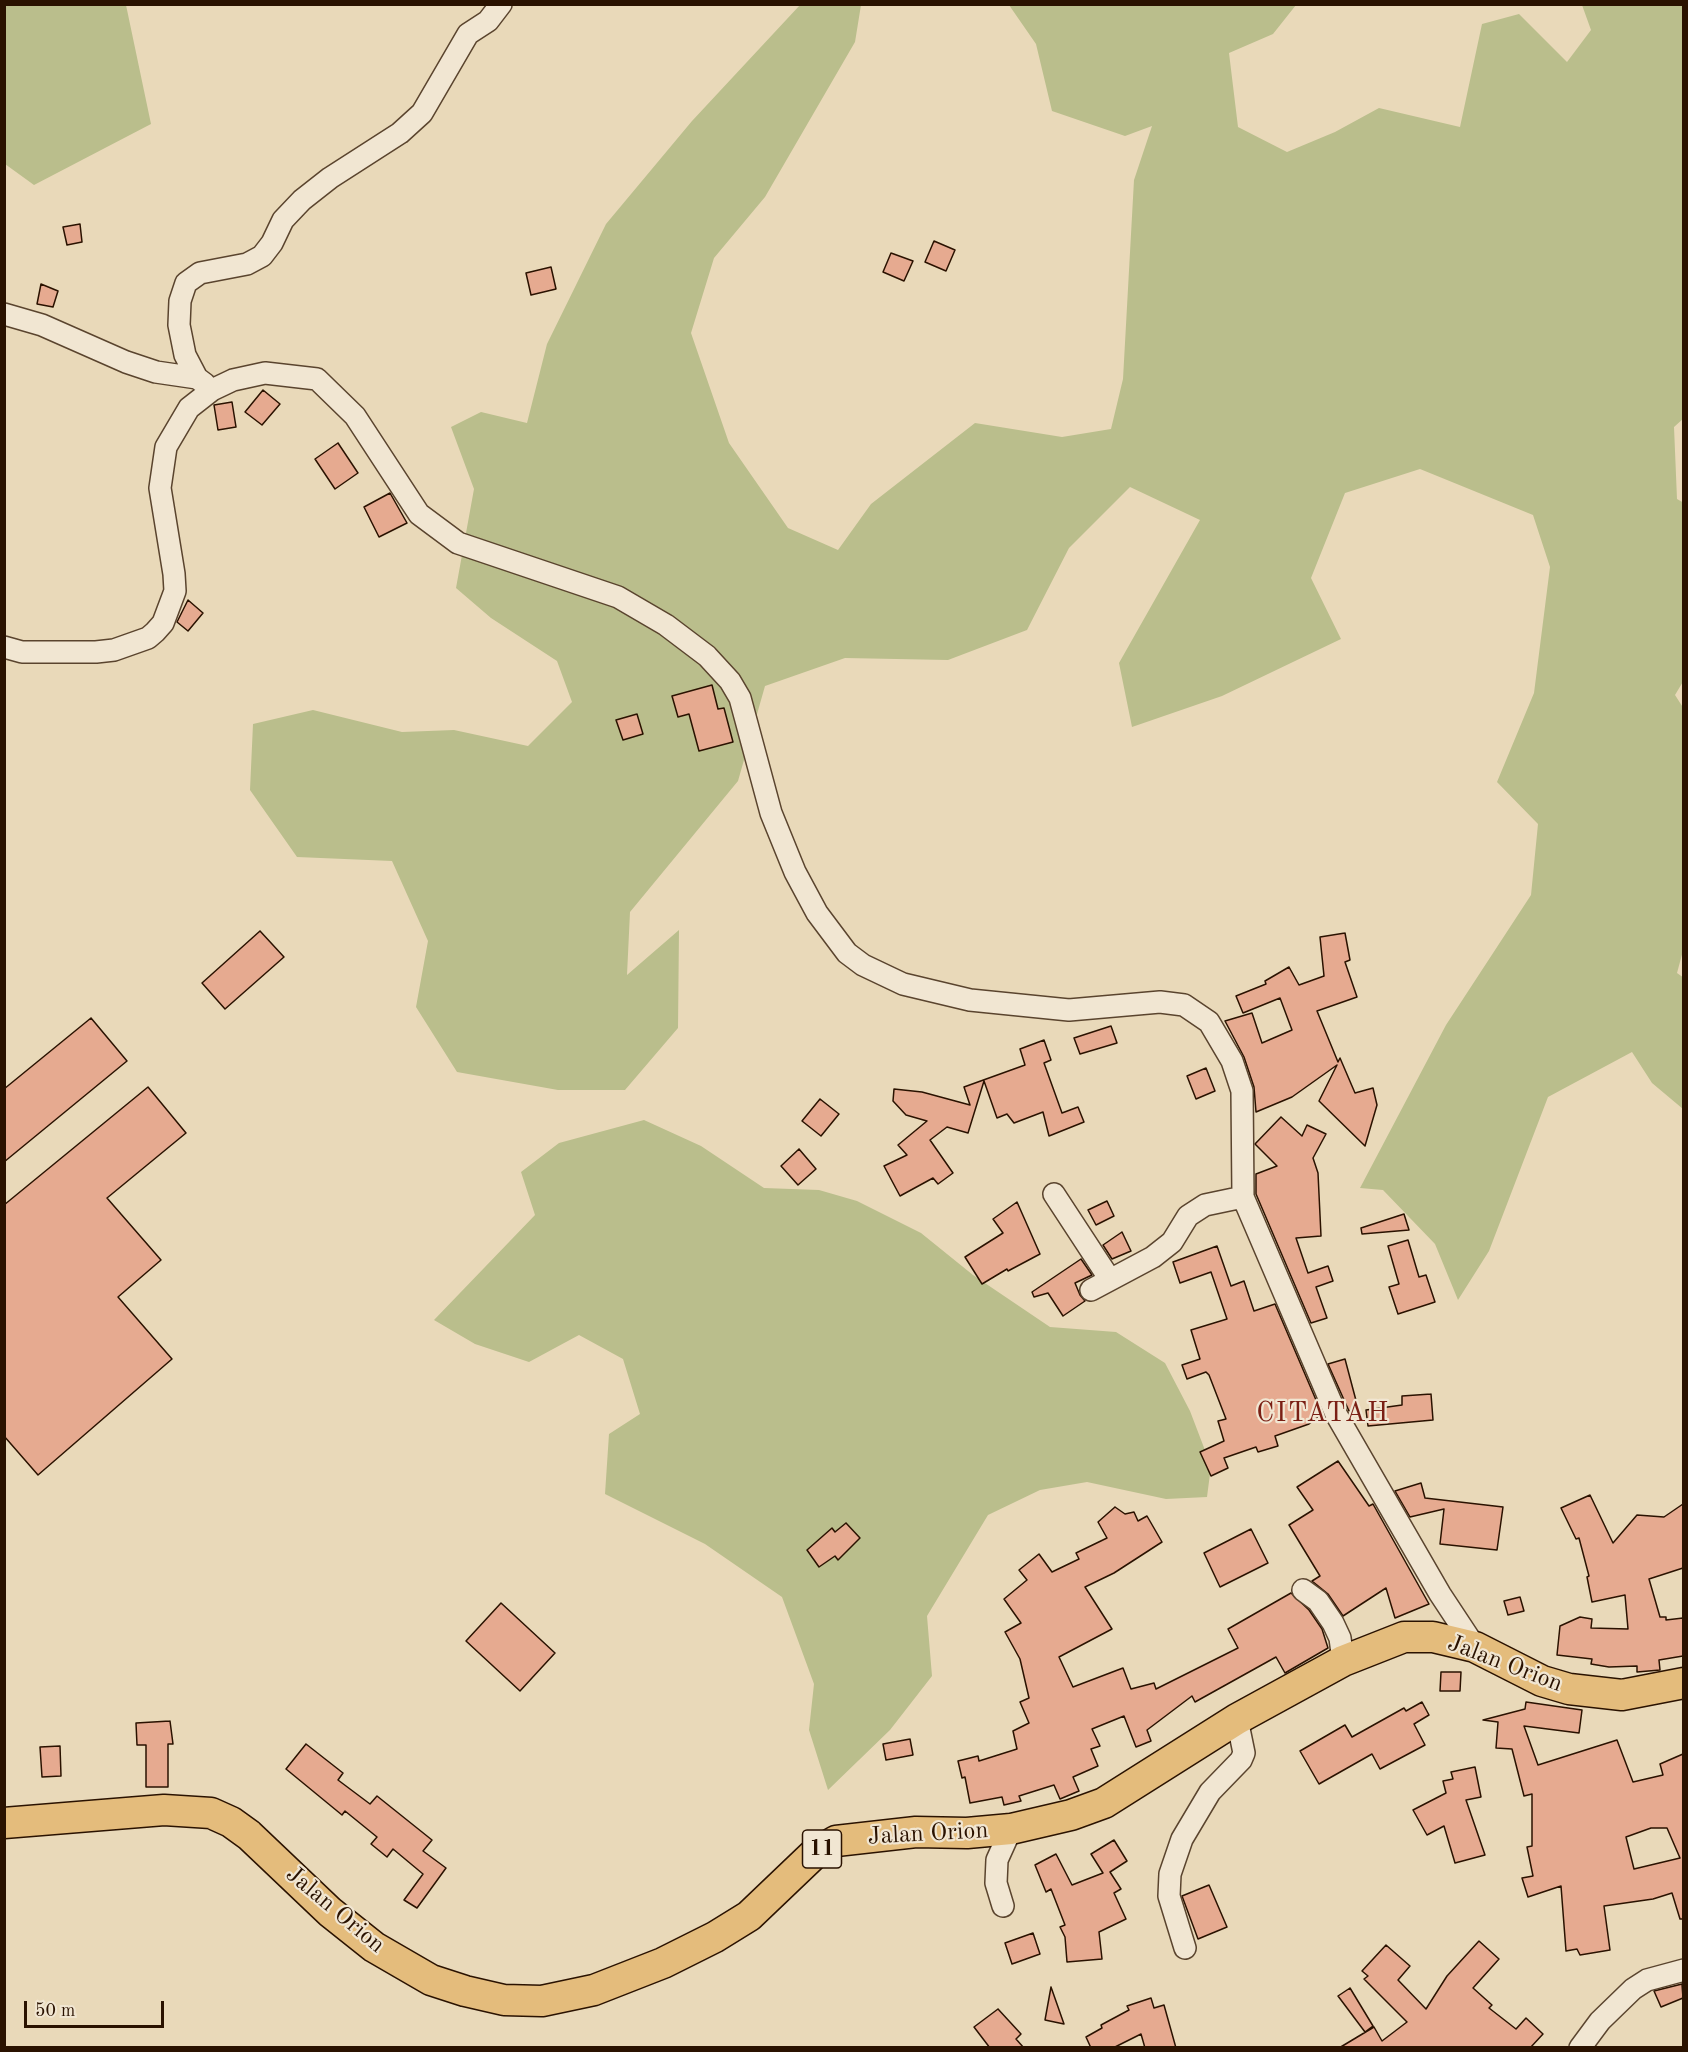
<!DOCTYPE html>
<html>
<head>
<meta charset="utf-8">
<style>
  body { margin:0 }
  #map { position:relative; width:1688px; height:2052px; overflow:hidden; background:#e9d9b9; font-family:"Old Standard TT",serif }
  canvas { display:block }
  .frame { position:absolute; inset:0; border:6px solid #2a1200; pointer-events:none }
  .scale { position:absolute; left:24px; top:2001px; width:140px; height:27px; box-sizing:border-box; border:3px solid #2a1200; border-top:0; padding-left:8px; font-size:18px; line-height:21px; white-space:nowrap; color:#2a1200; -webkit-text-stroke:4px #f1e6d2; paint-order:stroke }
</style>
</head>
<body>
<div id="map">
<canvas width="1688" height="2052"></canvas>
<div class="frame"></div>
<div class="scale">50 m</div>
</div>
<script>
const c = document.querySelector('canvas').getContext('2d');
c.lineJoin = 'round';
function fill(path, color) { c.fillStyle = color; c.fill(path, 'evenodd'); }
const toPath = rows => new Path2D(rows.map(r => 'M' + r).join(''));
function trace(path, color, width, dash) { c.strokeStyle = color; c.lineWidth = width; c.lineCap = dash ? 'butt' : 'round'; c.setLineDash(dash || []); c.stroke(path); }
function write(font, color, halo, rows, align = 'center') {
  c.font = font + ' "Old Standard TT",serif'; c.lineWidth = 4.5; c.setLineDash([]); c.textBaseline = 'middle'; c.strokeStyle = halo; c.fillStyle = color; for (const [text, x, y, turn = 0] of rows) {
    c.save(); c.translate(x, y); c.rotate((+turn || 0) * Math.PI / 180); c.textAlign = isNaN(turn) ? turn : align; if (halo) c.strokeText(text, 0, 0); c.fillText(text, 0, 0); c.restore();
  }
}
const green = toPath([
  [5,4,126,5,151,124,34,185,5,164],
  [800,5,861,5,855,42,765,197,714,258,691,333,729,443,788,528,838,550,871,504,975,423,1062,437,1111,429,1123,379,1134,180,1152,126,1125,136,1052,111,1036,44,1009,5,1296,5,1273,34,1229,53,1238,127,1287,152,1335,132,1379,108,1460,127,1482,24,1519,14,1567,62,1591,30,1582,5,1683,5,1684,418,1674,427,1677,499,1684,503,1684,680,1675,695,1684,709,1684,947,1677,973,1684,978,1683,1109,1652,1083,1632,1052,1548,1097,1489,1251,1458,1300,1435,1244,1383,1190,1360,1188,1446,1025,1531,895,1538,824,1497,782,1534,693,1550,567,1533,515,1420,469,1345,493,1311,578,1341,639,1222,696,1132,727,1119,663,1200,520,1130,487,1069,548,1027,630,948,660,845,658,765,686,738,781,630,912,627,975,679,930,678,1028,625,1090,558,1090,457,1072,416,1007,428,941,392,861,297,857,250,790,253,724,313,710,402,732,454,730,528,746,572,702,557,661,491,618,456,588,474,489,451,427,481,412,527,423,547,344,606,224,692,121],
  [644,1120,701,1146,764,1188,819,1190,857,1201,921,1233,973,1275,1050,1327,1116,1332,1165,1363,1190,1411,1211,1466,1207,1497,1166,1499,1087,1482,1040,1490,988,1515,927,1616,932,1676,890,1730,828,1790,809,1730,814,1684,782,1597,705,1544,605,1494,609,1434,640,1414,623,1359,579,1335,529,1362,475,1344,434,1320,535,1215,521,1172,559,1143]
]);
const building = toPath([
  [80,224,82,242,67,245,63,227,80,224],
  [934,241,955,250,946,271,925,262,934,241],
  [891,253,913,261,904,281,883,272,891,253],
  [551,267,556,289,531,295,526,273,551,267],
  [41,284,58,291,53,307,37,304,41,284],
  [263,390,280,404,262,425,245,412,263,390],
  [232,402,236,427,218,430,214,405,232,402],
  [338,443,358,473,335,489,315,459,338,443],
  [390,493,407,523,379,537,364,507,390,493],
  [188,600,203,613,188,631,177,622,188,600],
  [712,685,718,709,724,708,733,742,699,751,689,714,678,717,672,696,712,685],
  [637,714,643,734,623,740,616,720,637,714],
  [260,931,284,957,225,1009,202,983,260,931],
  [1345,933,1350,960,1345,962,1357,997,1317,1011,1338,1062,1340,1058,1355,1093,1373,1088,1377,1105,1365,1146,1319,1101,1337,1065,1292,1097,1256,1112,1254,1087,1244,1057,1225,1021,1252,1013,1262,1043,1292,1030,1280,998,1243,1013,1236,996,1266,984,1265,981,1289,967,1299,985,1324,976,1320,937,1345,933],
  [91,1018,127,1061,4,1162,4,1089,91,1018],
  [1111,1026,1117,1043,1080,1054,1074,1038,1111,1026],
  [1044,1040,1051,1060,1044,1063,1062,1113,1078,1107,1084,1122,1049,1136,1043,1112,1014,1123,1007,1114,997,1118,984,1081,968,1133,947,1127,930,1140,953,1173,938,1184,933,1178,900,1196,884,1166,907,1155,898,1145,927,1121,906,1115,893,1101,894,1089,922,1092,970,1105,964,1087,1025,1065,1020,1049,1044,1040],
  [1206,1068,1215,1091,1196,1099,1187,1076,1206,1068],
  [148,1087,186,1133,107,1198,161,1260,118,1297,172,1359,38,1475,4,1436,4,1205,148,1087],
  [820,1099,839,1114,821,1136,802,1121,820,1099],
  [1281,1117,1302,1136,1307,1125,1326,1134,1313,1158,1318,1173,1321,1236,1296,1238,1308,1273,1328,1266,1333,1281,1316,1287,1327,1318,1311,1323,1256,1194,1256,1174,1277,1166,1255,1144,1281,1117],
  [799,1149,816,1169,798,1185,781,1166,799,1149],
  [1107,1201,1114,1216,1096,1225,1088,1210,1107,1201],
  [1017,1202,1040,1254,1008,1271,1007,1269,982,1284,965,1257,1003,1233,993,1219,1017,1202],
  [1404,1214,1409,1230,1362,1234,1361,1228,1404,1214],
  [1122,1232,1131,1251,1112,1259,1103,1245,1122,1232],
  [1408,1240,1419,1277,1426,1275,1435,1302,1398,1314,1389,1287,1399,1284,1388,1246,1408,1240],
  [1217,1246,1231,1286,1244,1281,1254,1311,1275,1304,1322,1414,1309,1424,1275,1436,1278,1446,1258,1452,1256,1447,1224,1458,1228,1468,1211,1476,1200,1452,1224,1441,1218,1421,1226,1419,1209,1375,1206,1372,1187,1379,1182,1365,1200,1359,1191,1330,1227,1319,1211,1272,1180,1283,1173,1262,1217,1246],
  [1081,1259,1092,1275,1075,1283,1080,1295,1085,1301,1063,1316,1048,1293,1034,1297,1032,1292,1081,1259],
  [1345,1359,1358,1408,1349,1411,1328,1364,1345,1359],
  [1431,1394,1433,1420,1368,1426,1366,1410,1402,1405,1402,1396,1431,1394],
  [1338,1461,1369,1506,1373,1504,1429,1604,1395,1618,1386,1588,1343,1616,1328,1594,1312,1581,1320,1576,1289,1525,1313,1510,1297,1487,1338,1461],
  [1421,1483,1425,1498,1503,1507,1497,1550,1440,1544,1444,1509,1410,1517,1395,1491,1421,1483],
  [1590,1495,1613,1543,1637,1515,1664,1517,1683,1504,1683,1568,1649,1579,1660,1617,1666,1617,1666,1620,1683,1618,1683,1656,1659,1660,1660,1670,1637,1672,1637,1666,1609,1667,1591,1664,1592,1659,1557,1655,1560,1626,1580,1617,1592,1619,1591,1628,1628,1629,1625,1595,1592,1602,1587,1577,1589,1576,1579,1538,1576,1539,1561,1508,1590,1495],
  [1115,1507,1125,1514,1134,1512,1138,1521,1147,1516,1162,1542,1114,1573,1085,1587,1112,1629,1059,1657,1073,1687,1123,1668,1131,1689,1154,1683,1156,1689,1238,1648,1228,1629,1291,1593,1309,1610,1322,1629,1328,1648,1285,1673,1276,1657,1195,1702,1192,1696,1147,1730,1151,1741,1136,1747,1124,1716,1092,1729,1100,1746,1091,1749,1098,1766,1073,1777,1079,1791,1060,1799,1054,1785,1019,1796,1021,1801,1004,1805,1002,1797,970,1803,965,1777,962,1778,958,1761,978,1756,979,1761,1017,1749,1013,1731,1029,1723,1020,1702,1029,1698,1020,1659,1005,1632,1021,1623,1004,1599,1027,1580,1019,1570,1039,1554,1052,1572,1079,1559,1076,1553,1107,1538,1098,1522,1115,1507],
  [846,1523,860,1538,838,1560,835,1556,819,1567,807,1550,832,1528,835,1532,846,1523],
  [1251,1529,1268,1563,1220,1587,1204,1553,1251,1529],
  [1520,1597,1524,1611,1508,1615,1504,1601,1520,1597],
  [501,1603,555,1653,520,1691,466,1641,501,1603],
  [1441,1672,1461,1672,1460,1691,1440,1691,1441,1672],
  [1422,1702,1429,1715,1414,1724,1425,1745,1380,1769,1372,1754,1319,1784,1300,1751,1345,1725,1352,1737,1404,1708,1406,1711,1422,1702],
  [1526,1702,1582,1710,1579,1733,1524,1726,1538,1765,1617,1740,1633,1782,1663,1775,1660,1764,1683,1754,1683,1919,1680,1919,1672,1893,1653,1899,1604,1906,1610,1950,1580,1955,1577,1949,1566,1951,1561,1886,1528,1897,1522,1878,1533,1876,1527,1847,1532,1846,1532,1794,1524,1796,1512,1749,1496,1748,1498,1722,1483,1720,1525,1709,1526,1702],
  [1651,1828,1667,1828,1680,1858,1634,1869,1626,1837,1651,1828],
  [170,1721,173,1744,168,1744,168,1787,146,1787,146,1745,137,1745,136,1723,170,1721],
  [910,1739,913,1755,886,1760,883,1744,910,1739],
  [306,1744,343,1773,338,1780,370,1804,377,1796,432,1840,423,1851,446,1868,417,1908,404,1900,423,1874,393,1849,387,1857,371,1844,377,1837,345,1811,342,1815,286,1769,306,1744],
  [60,1746,61,1776,42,1777,40,1747,60,1746],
  [1475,1767,1481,1797,1466,1800,1485,1855,1455,1863,1444,1826,1427,1835,1413,1810,1446,1793,1443,1781,1453,1779,1451,1772,1475,1767],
  [1114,1840,1127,1861,1110,1872,1121,1889,1114,1893,1126,1919,1099,1932,1102,1959,1067,1962,1065,1937,1060,1927,1065,1925,1051,1889,1046,1892,1035,1865,1056,1854,1072,1885,1103,1873,1091,1854,1114,1840],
  [1209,1885,1227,1927,1198,1939,1182,1896,1209,1885],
  [1033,1933,1040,1954,1012,1964,1005,1943,1033,1933],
  [1479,1941,1499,1959,1473,1988,1492,2005,1489,2008,1516,2029,1526,2018,1543,2034,1530,2048,1339,2048,1374,2027,1382,2041,1407,2022,1364,1979,1368,1976,1362,1971,1386,1945,1410,1966,1398,1980,1426,2009,1447,1976,1479,1941],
  [1682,1984,1683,1998,1661,2007,1654,1991,1682,1984],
  [1051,1987,1064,2024,1045,2020,1051,1987],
  [1350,1988,1373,2026,1365,2032,1338,1996,1350,1988],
  [1151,1998,1154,2008,1164,2005,1176,2048,1145,2048,1141,2034,1113,2048,1091,2048,1086,2037,1102,2028,1101,2025,1129,2010,1127,2006,1151,1998],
  [998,2009,1021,2034,1016,2039,1024,2048,990,2048,974,2027,998,2009]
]);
const minor = toPath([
  [4,314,42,325,126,362,156,372,197,378,205,384],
  [197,378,185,355,179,325,180,301,186,283,200,273,247,264,262,256,272,243,283,220,302,200,330,178,400,133,422,113,468,34,488,21,501,4],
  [4,647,22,652,96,652,114,650,148,638,155,632,163,623,175,591,174,574,160,488,166,447,189,408,212,390,233,380,265,373,317,379,355,416,419,514,458,543,618,597,666,625,707,656,730,681,740,698,771,813,795,872,817,913,847,953,863,965,903,984,970,1000,1069,1010,1160,1002,1184,1005,1209,1022,1232,1061,1242,1091,1243,1197,1336,1414,1440,1594,1475,1647],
  [1054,1194,1109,1278],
  [1091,1290,1153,1257,1172,1242,1188,1216,1205,1205,1243,1197],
  [1303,1590,1318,1601,1333,1623,1340,1638,1343,1661],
  [1003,1906,996,1883,997,1860,1011,1829],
  [1185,1948,1169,1896,1170,1874,1182,1839,1210,1792,1241,1760,1244,1753,1237,1719],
  [1580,2048,1600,2021,1633,1989,1647,1980,1684,1970]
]);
const highway = toPath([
  [4,1823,164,1810,211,1813,231,1822,249,1835,330,1912,374,1947,431,1980,465,1991,504,2000,542,2001,594,1990,663,1963,715,1937,749,1916,815,1853,836,1841,916,1832,967,1833,1011,1829,1071,1815,1104,1803,1237,1719,1343,1661,1404,1637,1433,1637,1475,1647,1542,1681,1569,1689,1622,1695,1684,1683]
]);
const shields = [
  [822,1849,39]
];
const shieldNames = [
  ["11",822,1849]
];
const streetNames = [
  ["Jalan Orion",1505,1664,21],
  ["Jalan Orion",928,1834,-3],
  ["Jalan Orion",335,1910,40]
];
const quarterNames = [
  ["CITATAH",1323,1414]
];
fill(green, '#babe8c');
fill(building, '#e6aa90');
trace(building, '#2a1200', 1.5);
trace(minor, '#5a442e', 24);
trace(highway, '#2a1200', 33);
trace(minor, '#f1e6d2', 21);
trace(highway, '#e4bc7c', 30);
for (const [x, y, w] of shields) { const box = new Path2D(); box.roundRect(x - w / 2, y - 19, w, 38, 4.5); c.fillStyle = '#f1e6d2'; c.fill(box); trace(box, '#2a1200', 1.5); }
write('bold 22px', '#2a1200', null, shieldNames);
write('24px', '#2a1200', '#f1e6d2', streetNames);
c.letterSpacing = '1.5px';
write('27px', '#7a1f14', '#f1e6d2', quarterNames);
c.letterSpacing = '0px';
</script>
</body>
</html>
